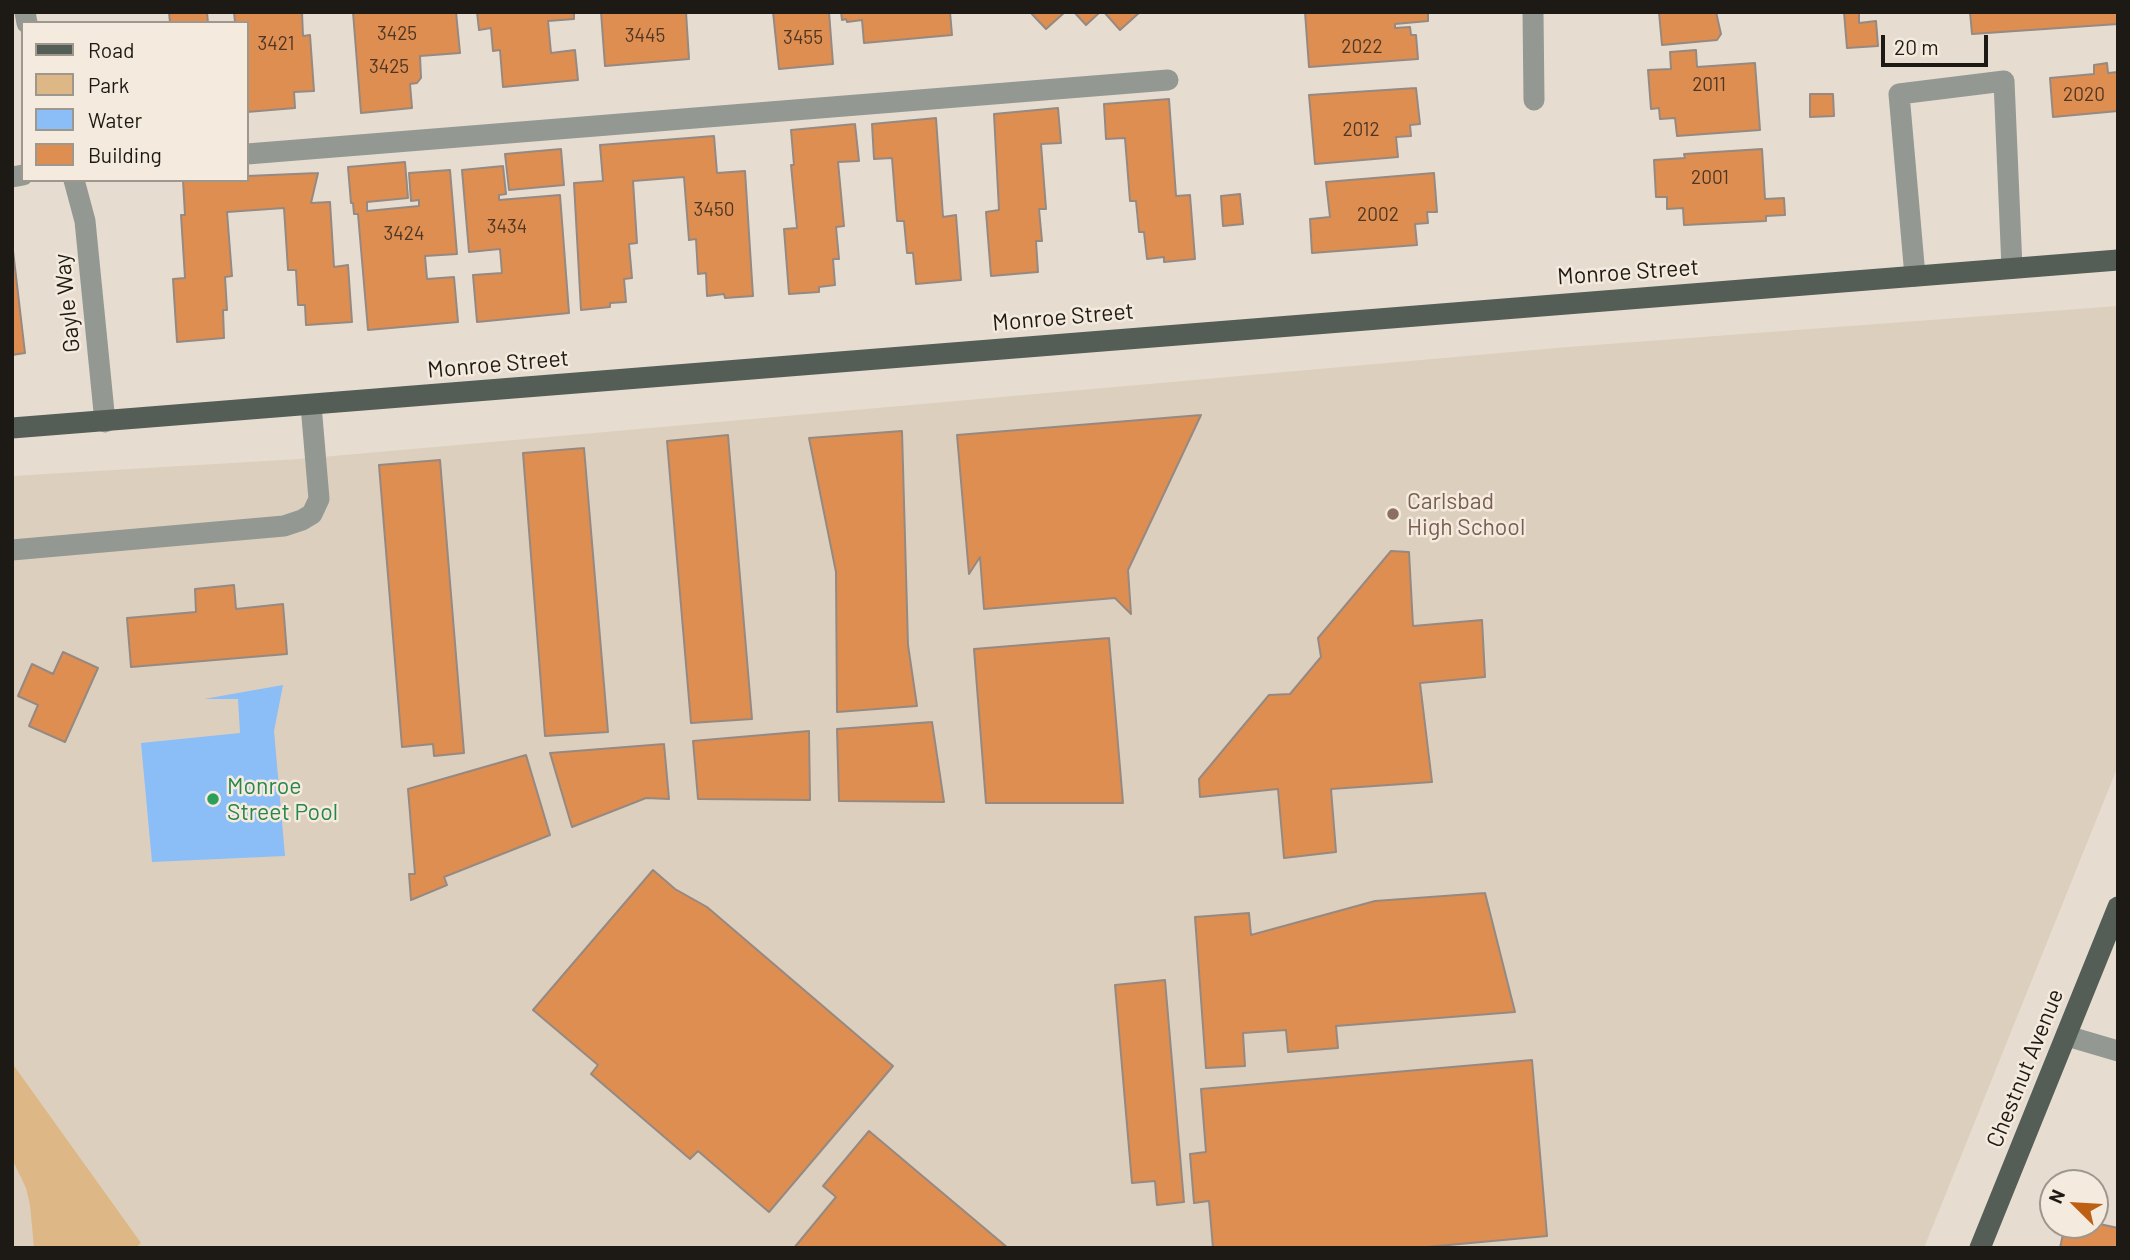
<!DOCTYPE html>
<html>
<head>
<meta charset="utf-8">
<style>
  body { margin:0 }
  #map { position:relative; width:2130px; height:1260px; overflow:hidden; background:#e6ddd0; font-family:Barlow,sans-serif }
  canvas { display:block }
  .frame { position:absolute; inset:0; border:14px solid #1d1a15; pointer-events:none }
  .legend { position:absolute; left:21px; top:21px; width:228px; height:161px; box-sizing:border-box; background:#f4eadd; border:2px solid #9e978d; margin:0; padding:9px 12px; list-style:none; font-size:21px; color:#1d1a15 }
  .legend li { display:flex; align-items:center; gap:14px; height:35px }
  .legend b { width:35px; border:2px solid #9e978d }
  .north { position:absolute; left:2039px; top:1169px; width:70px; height:70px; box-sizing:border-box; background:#f4eadd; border:2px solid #9e978d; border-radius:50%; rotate:294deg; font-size:19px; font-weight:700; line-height:28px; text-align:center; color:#1d1a15 }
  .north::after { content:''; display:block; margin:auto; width:24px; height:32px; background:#bd6013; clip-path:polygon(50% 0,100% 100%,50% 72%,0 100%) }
  .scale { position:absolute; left:1881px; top:35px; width:107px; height:32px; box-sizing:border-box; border:4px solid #1d1a15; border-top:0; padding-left:9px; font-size:21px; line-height:24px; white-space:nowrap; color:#1d1a15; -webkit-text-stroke:5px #f4eadd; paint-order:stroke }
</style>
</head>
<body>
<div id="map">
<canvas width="2130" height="1260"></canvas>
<div class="frame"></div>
<ul class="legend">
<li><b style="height:9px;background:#555e56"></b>Road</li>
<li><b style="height:19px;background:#ddb886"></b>Park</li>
<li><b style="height:19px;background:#8bbdf7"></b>Water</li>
<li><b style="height:19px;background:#df8e52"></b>Building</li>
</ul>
<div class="north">N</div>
<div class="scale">20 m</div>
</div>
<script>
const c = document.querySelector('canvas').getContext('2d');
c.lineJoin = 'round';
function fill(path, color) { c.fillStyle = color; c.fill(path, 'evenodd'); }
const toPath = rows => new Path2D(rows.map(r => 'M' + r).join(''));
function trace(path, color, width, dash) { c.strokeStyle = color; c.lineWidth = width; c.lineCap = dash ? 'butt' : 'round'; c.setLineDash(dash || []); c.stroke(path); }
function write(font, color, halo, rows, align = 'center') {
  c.font = font + ' Barlow,sans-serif'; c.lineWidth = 5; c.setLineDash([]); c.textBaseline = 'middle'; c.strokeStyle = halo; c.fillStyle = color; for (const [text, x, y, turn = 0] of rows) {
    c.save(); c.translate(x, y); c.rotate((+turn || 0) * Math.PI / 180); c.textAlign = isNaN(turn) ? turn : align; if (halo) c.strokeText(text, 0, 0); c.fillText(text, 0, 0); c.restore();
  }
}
const built = toPath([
  [2118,306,2118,766,1924,1248,12,1248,12,476,299,459,1568,347]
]);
const green = toPath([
  [12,1063,141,1243,135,1248,34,1248,30,1205,26,1188,12,1159]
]);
const water = toPath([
  [283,685,274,731,285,856,152,862,141,743,240,733,238,699,204,699]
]);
const building = toPath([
  [169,12,207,12,208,23,170,23,169,12],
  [234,12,302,12,303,36,310,35,314,91,294,92,295,108,247,112,247,23,233,23,235,22,234,12],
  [353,12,456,12,460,53,420,56,421,78,417,83,410,84,412,108,361,113,353,12],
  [477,12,574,12,574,19,548,21,551,53,575,50,578,80,503,87,500,50,493,51,491,28,479,30,477,12],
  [601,12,686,12,689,59,605,66,601,12],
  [773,12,829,12,833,64,779,69,773,12],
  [841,12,950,12,952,35,864,43,862,20,847,22,846,19,842,20,841,12],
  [1030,12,1065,12,1046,29,1030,12],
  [1074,12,1100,12,1086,25,1074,12],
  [1104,12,1140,12,1120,30,1104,12],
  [1305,12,1428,12,1428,21,1395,24,1395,28,1410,27,1411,35,1416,35,1418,59,1309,67,1305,12],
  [1659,12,1716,12,1721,34,1717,40,1662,45,1659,12],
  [1844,12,1859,12,1859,23,1876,21,1878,46,1847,48,1844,12],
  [1970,12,2118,12,2118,24,1972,34,1970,12],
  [1696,50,1697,67,1755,63,1760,130,1677,136,1675,118,1660,119,1659,108,1651,109,1648,70,1671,69,1670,52,1696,50],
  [2107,63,2108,73,2118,72,2118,111,2053,117,2050,78,2094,74,2094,65,2107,63],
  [1416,88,1420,124,1410,125,1411,136,1396,137,1398,157,1315,164,1309,95,1416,88],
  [1810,94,1833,94,1834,116,1810,117,1810,94],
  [1169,99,1176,196,1190,195,1195,259,1164,262,1164,257,1147,259,1144,232,1139,232,1136,201,1130,201,1125,138,1106,139,1104,104,1169,99],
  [1058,108,1061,143,1041,144,1046,209,1039,209,1042,241,1036,241,1038,272,991,276,986,212,999,210,994,114,1058,108],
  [936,118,943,217,956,215,961,280,916,284,913,253,907,253,904,221,897,221,892,158,874,159,872,124,936,118],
  [855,124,859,161,838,162,844,226,836,227,839,259,833,259,835,285,819,287,819,292,789,294,784,229,797,228,791,165,794,165,791,130,855,124],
  [714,136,717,173,745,171,753,296,725,298,724,294,707,296,706,273,698,274,696,239,689,240,684,177,633,181,637,243,629,244,632,278,624,279,626,302,610,303,610,307,581,310,574,183,603,181,600,145,714,136],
  [561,149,564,185,509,190,505,154,561,149],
  [1762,149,1765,199,1784,198,1785,215,1766,216,1766,221,1684,225,1683,208,1667,209,1667,197,1656,197,1654,160,1685,158,1684,154,1762,149],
  [405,162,408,198,367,202,367,211,419,206,419,200,411,201,409,173,450,170,457,254,425,256,427,279,454,277,458,322,368,330,358,214,354,214,353,203,351,203,348,167,405,162],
  [503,166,506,194,499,195,499,200,560,195,569,313,477,322,473,275,502,273,500,249,469,252,462,170,503,166],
  [318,173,311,203,330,202,334,267,348,265,352,322,306,325,305,305,298,305,296,270,288,270,284,208,227,212,232,276,225,277,227,310,223,310,224,338,177,342,173,279,185,278,181,215,185,215,183,180,247,180,247,176,318,173],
  [1434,173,1437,212,1427,212,1428,223,1415,224,1417,245,1312,253,1310,219,1330,217,1326,182,1434,173],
  [1240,194,1243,224,1223,226,1221,196,1240,194],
  [12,242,25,353,12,355,12,242],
  [1201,415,1128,570,1131,614,1115,598,984,609,980,557,969,574,957,435,1201,415],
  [902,431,908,645,917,706,837,712,836,572,809,438,902,431],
  [728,435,752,719,691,723,667,441,728,435],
  [584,448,608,732,545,736,523,453,584,448],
  [440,460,464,753,434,756,433,744,402,747,379,465,440,460],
  [1391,551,1409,552,1413,626,1482,620,1485,677,1420,683,1432,782,1331,789,1336,852,1284,858,1278,789,1200,797,1199,779,1269,695,1290,694,1321,657,1318,638,1391,551],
  [234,585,236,609,283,604,287,654,131,667,127,618,196,612,195,589,234,585],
  [1109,638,1123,803,986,803,974,649,1109,638],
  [63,652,98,668,65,742,29,726,38,705,18,696,32,664,53,674,63,652],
  [932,722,944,802,839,801,837,729,932,722],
  [809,731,810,800,698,799,693,741,809,731],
  [664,744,669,799,646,798,572,827,550,753,664,744],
  [526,755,550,835,444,877,447,885,411,900,409,874,415,874,408,789,526,755],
  [653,870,675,889,707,907,893,1066,769,1212,698,1151,690,1159,591,1074,598,1065,533,1010,653,870],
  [1485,893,1515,1012,1336,1026,1338,1048,1288,1052,1286,1030,1243,1033,1245,1066,1206,1068,1195,917,1249,913,1251,935,1375,901,1485,893],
  [1165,980,1184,1202,1157,1205,1155,1181,1132,1183,1115,985,1165,980],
  [1532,1060,1547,1236,1416,1248,1213,1248,1209,1201,1194,1203,1190,1154,1206,1152,1201,1089,1532,1060],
  [869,1131,1008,1248,794,1248,836,1197,823,1186,869,1131],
  [2095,1223,2118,1228,2118,1248,2060,1248,2065,1225,2095,1225,2095,1223]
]);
const minor = toPath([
  [25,12,27,23],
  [1533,12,1534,100],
  [247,154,1168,80],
  [12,177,23,175],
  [74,180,85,221,105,422],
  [1915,276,1899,94,2004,81,2012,268],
  [12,550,284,526,302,520,312,514,319,499,311,405],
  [2067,1036,2118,1051]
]);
const major = toPath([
  [12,428,2118,260],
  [1980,1248,2118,907]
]);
const markers = [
  [1393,514,7,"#8d6e63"],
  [213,799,7,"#2e9e5b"]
];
const numberNames = [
  ["3425",397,34],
  ["3445",645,36],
  ["3455",803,38],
  ["3421",276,44],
  ["2022",1362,47],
  ["3425",389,67],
  ["2011",1709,85],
  ["2020",2084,95],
  ["2012",1361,130],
  ["2001",1710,178],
  ["3450",714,210],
  ["2002",1378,215],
  ["3434",507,227],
  ["3424",404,234]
];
const streetNames = [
  ["Monroe Street",1628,272,-4],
  ["Gayle Way",67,303,-96],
  ["Monroe Street",1063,317,-5],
  ["Monroe Street",498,364,-5],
  ["Chestnut Avenue",2025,1068,-68]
];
const educationNames = [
  ["Carlsbad",1407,501],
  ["High School",1407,527]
];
const leisureNames = [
  ["Monroe",227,786],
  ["Street Pool",227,812]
];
fill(built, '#ddcfbe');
fill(green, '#ddb886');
fill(water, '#8bbdf7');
fill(building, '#df8e52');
trace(building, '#968981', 2);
trace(minor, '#939893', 21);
trace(major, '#555e56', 21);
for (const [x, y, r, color] of markers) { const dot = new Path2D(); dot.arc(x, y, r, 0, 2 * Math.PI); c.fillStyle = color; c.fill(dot); trace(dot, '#f4eadd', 2.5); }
write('19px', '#4e3724', null, numberNames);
write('23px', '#1d1a15', '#f4eadd', streetNames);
write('23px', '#785e54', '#f4eadd', educationNames, 'left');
write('23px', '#27864d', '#f4eadd', leisureNames, 'left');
</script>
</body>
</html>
